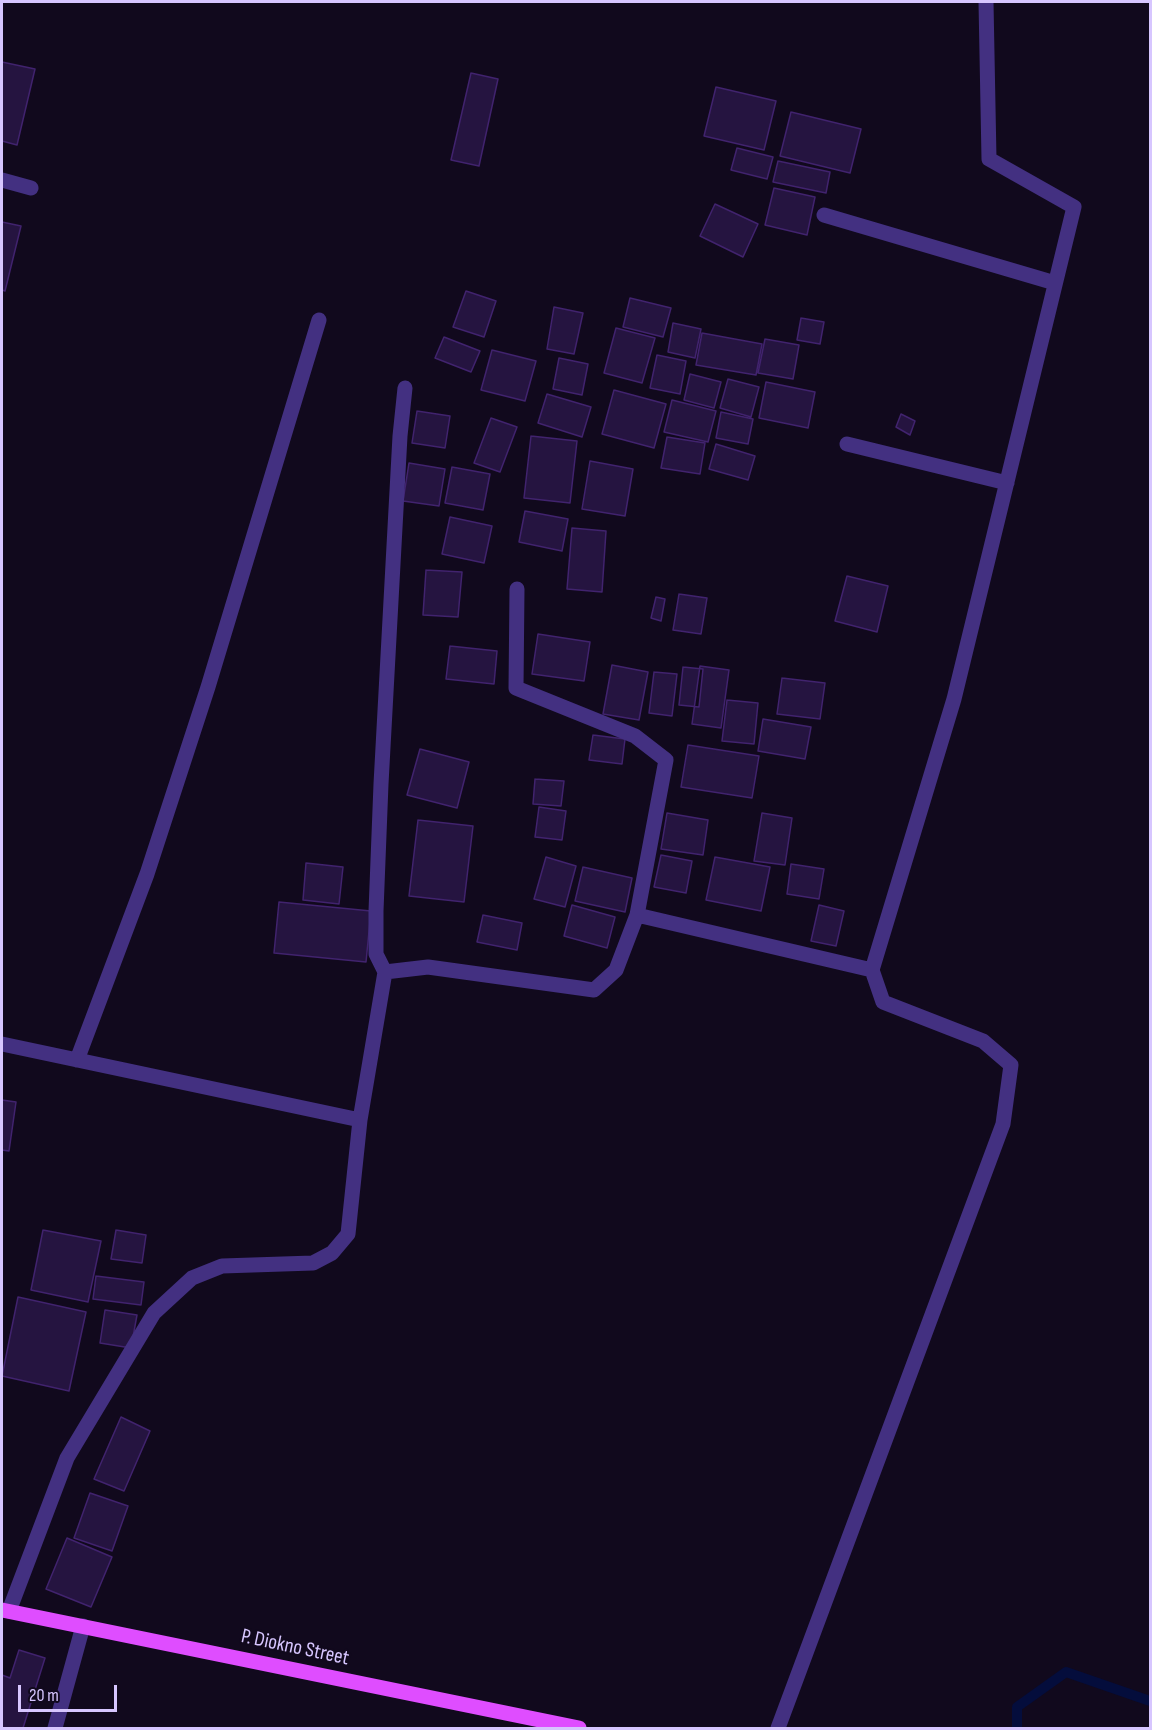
<!DOCTYPE html>
<html>
<head>
<meta charset="utf-8">
<style>
  body { margin:0 }
  #map { position:relative; width:1152px; height:1730px; overflow:hidden; background:#11091d; font-family:"Sofia Sans Condensed",sans-serif }
  canvas { display:block }
  .frame { position:absolute; inset:0; border:3px solid #d7c6ff; pointer-events:none }
  .scale { position:absolute; left:18px; top:1685px; width:99px; height:27px; box-sizing:border-box; border:3px solid #d7c6ff; border-top:0; padding-left:8px; font-size:18px; line-height:21px; white-space:nowrap; color:#d7c6ff; -webkit-text-stroke:4px #11091d; paint-order:stroke }
</style>
</head>
<body>
<div id="map">
<canvas width="1152" height="1730"></canvas>
<div class="frame"></div>
<div class="scale">20 m</div>
</div>
<script>
const c = document.querySelector('canvas').getContext('2d');
c.lineJoin = 'round';
const toPath = rows => new Path2D(rows.map(r => 'M' + r).join(''));
function trace(path, color, width, dash) { c.strokeStyle = color; c.lineWidth = width; c.lineCap = dash ? 'butt' : 'round'; c.setLineDash(dash || []); c.stroke(path); }
function fill(path, color) { c.fillStyle = color; c.fill(path, 'evenodd'); }
function write(font, color, halo, rows, align = 'center') {
  c.font = font + ' "Sofia Sans Condensed",sans-serif'; c.lineWidth = 4.5; c.setLineDash([]); c.textBaseline = 'middle'; c.strokeStyle = halo; c.fillStyle = color; for (const [text, x, y, turn = 0] of rows) {
    c.save(); c.translate(x, y); c.rotate((+turn || 0) * Math.PI / 180); c.textAlign = isNaN(turn) ? turn : align; if (halo) c.strokeText(text, 0, 0); c.fillText(text, 0, 0); c.restore();
  }
}
const stream = toPath([
  [1017,1728,1017,1707,1066,1672,1150,1701]
]);
const building = toPath([
  [2,62,35,69,17,145,2,141,2,62],
  [471,73,498,79,479,166,451,160,471,73],
  [716,87,776,101,764,150,704,136,716,87],
  [791,112,861,129,850,173,780,156,791,112],
  [737,148,773,157,767,179,731,170,737,148],
  [778,161,830,172,826,193,773,182,778,161],
  [774,188,815,197,807,235,765,225,774,188],
  [715,204,758,224,743,257,700,236,715,204],
  [2,222,21,226,5,291,2,290,2,222],
  [466,291,496,301,484,337,453,327,466,291],
  [630,298,671,308,663,337,623,327,630,298],
  [554,307,583,313,574,354,547,349,554,307],
  [801,318,824,322,820,344,797,340,801,318],
  [673,323,701,329,695,358,668,352,673,323],
  [616,328,655,338,642,383,604,373,616,328],
  [702,333,762,344,756,375,696,365,702,333],
  [444,337,480,351,471,372,435,358,444,337],
  [765,339,799,345,793,379,758,373,765,339],
  [492,350,536,361,525,401,481,390,492,350],
  [657,355,686,361,680,394,650,388,657,355],
  [559,358,588,364,582,395,553,389,559,358],
  [690,374,721,382,714,408,684,400,690,374],
  [728,379,759,387,751,417,720,408,728,379],
  [766,382,815,392,808,428,759,418,766,382],
  [614,390,666,404,654,448,602,434,614,390],
  [547,394,591,407,582,437,538,423,547,394],
  [672,400,716,411,708,442,664,432,672,400],
  [417,411,450,416,445,448,412,443,417,411],
  [721,412,753,419,748,444,716,438,721,412],
  [901,414,915,421,910,435,896,427,901,414],
  [491,418,517,427,500,472,474,463,491,418],
  [531,436,577,441,570,503,524,498,531,436],
  [667,437,705,443,700,474,661,468,667,437],
  [716,444,755,456,748,480,709,469,716,444],
  [590,461,633,469,625,516,582,509,590,461],
  [409,463,445,469,439,506,403,501,409,463],
  [452,467,490,474,483,510,445,503,452,467],
  [525,511,568,519,562,551,519,542,525,511],
  [450,517,492,526,484,563,442,554,450,517],
  [572,528,606,531,602,592,567,589,572,528],
  [426,570,462,572,458,617,423,615,426,570],
  [847,576,888,586,877,632,835,621,847,576],
  [679,594,707,598,701,634,673,630,679,594],
  [656,597,665,599,661,621,651,618,656,597],
  [538,634,590,642,584,681,532,674,538,634],
  [450,646,497,651,494,684,446,679,450,646],
  [612,665,648,672,639,720,603,714,612,665],
  [700,666,729,670,721,728,692,724,700,666],
  [683,667,703,669,699,707,679,705,683,667],
  [654,672,677,674,672,716,649,713,654,672],
  [782,678,825,683,820,719,777,714,782,678],
  [727,700,758,703,754,744,722,741,727,700],
  [763,719,811,727,805,759,758,751,763,719],
  [593,735,625,739,622,764,589,760,593,735],
  [688,745,759,756,752,798,681,787,688,745],
  [420,749,469,762,457,808,407,795,420,749],
  [535,779,564,781,561,806,533,804,535,779],
  [539,807,566,811,562,840,535,837,539,807],
  [667,813,708,820,703,855,661,849,667,813],
  [762,813,792,818,785,865,754,861,762,813],
  [418,820,473,826,464,902,409,896,418,820],
  [661,855,692,861,686,893,654,887,661,855],
  [546,857,576,866,565,907,534,899,546,857],
  [715,857,770,867,761,911,706,900,715,857],
  [306,863,343,867,339,904,303,900,306,863],
  [791,864,824,869,819,899,787,894,791,864],
  [583,867,632,878,625,912,575,901,583,867],
  [279,902,371,911,366,962,274,953,279,902],
  [572,905,615,917,607,948,564,936,572,905],
  [819,905,844,911,836,946,811,941,819,905],
  [483,915,522,923,517,950,477,942,483,915],
  [2,1100,16,1102,9,1151,2,1150,2,1100],
  [43,1230,101,1241,88,1302,31,1290,43,1230],
  [116,1230,146,1235,142,1263,111,1259,116,1230],
  [96,1276,144,1282,141,1305,93,1299,96,1276],
  [18,1297,86,1312,69,1391,2,1376,18,1297],
  [105,1310,137,1315,131,1348,100,1343,105,1310],
  [121,1417,150,1431,124,1491,94,1479,121,1417],
  [90,1493,128,1506,112,1551,74,1538,90,1493],
  [67,1538,112,1557,91,1607,46,1589,67,1538],
  [19,1650,45,1658,23,1728,2,1728,2,1675,10,1678,19,1650]
]);
const minor = toPath([
  [2,180,31,188],
  [824,215,1055,283],
  [847,444,1007,483],
  [517,589,516,688,635,736,666,760,637,915],
  [385,972,376,954,376,911,381,784,400,436,405,388],
  [2,1044,360,1120],
  [77,1060,147,874,208,687,319,320],
  [9,1611,67,1458,154,1313,192,1278,222,1266,313,1263,332,1253,348,1234,360,1120,385,972,428,967,594,990,616,970,637,915,872,970],
  [55,1728,83,1626],
  [778,1728,1003,1124,1011,1065,983,1041,883,1002,872,970,954,699,1074,207,989,159,986,2]
]);
const major = toPath([
  [2,1610,579,1728]
]);
const streetNames = [
  ["P. Diokno Street",295,1648,12]
];
trace(stream, '#040d3c', 10);
fill(building, '#251440');
trace(building, '#41236e', 1.5);
trace(minor, '#433081', 15);
trace(major, '#df4dff', 15);
write('21px', '#d7c6ff', '#11091d', streetNames);
</script>
</body>
</html>
